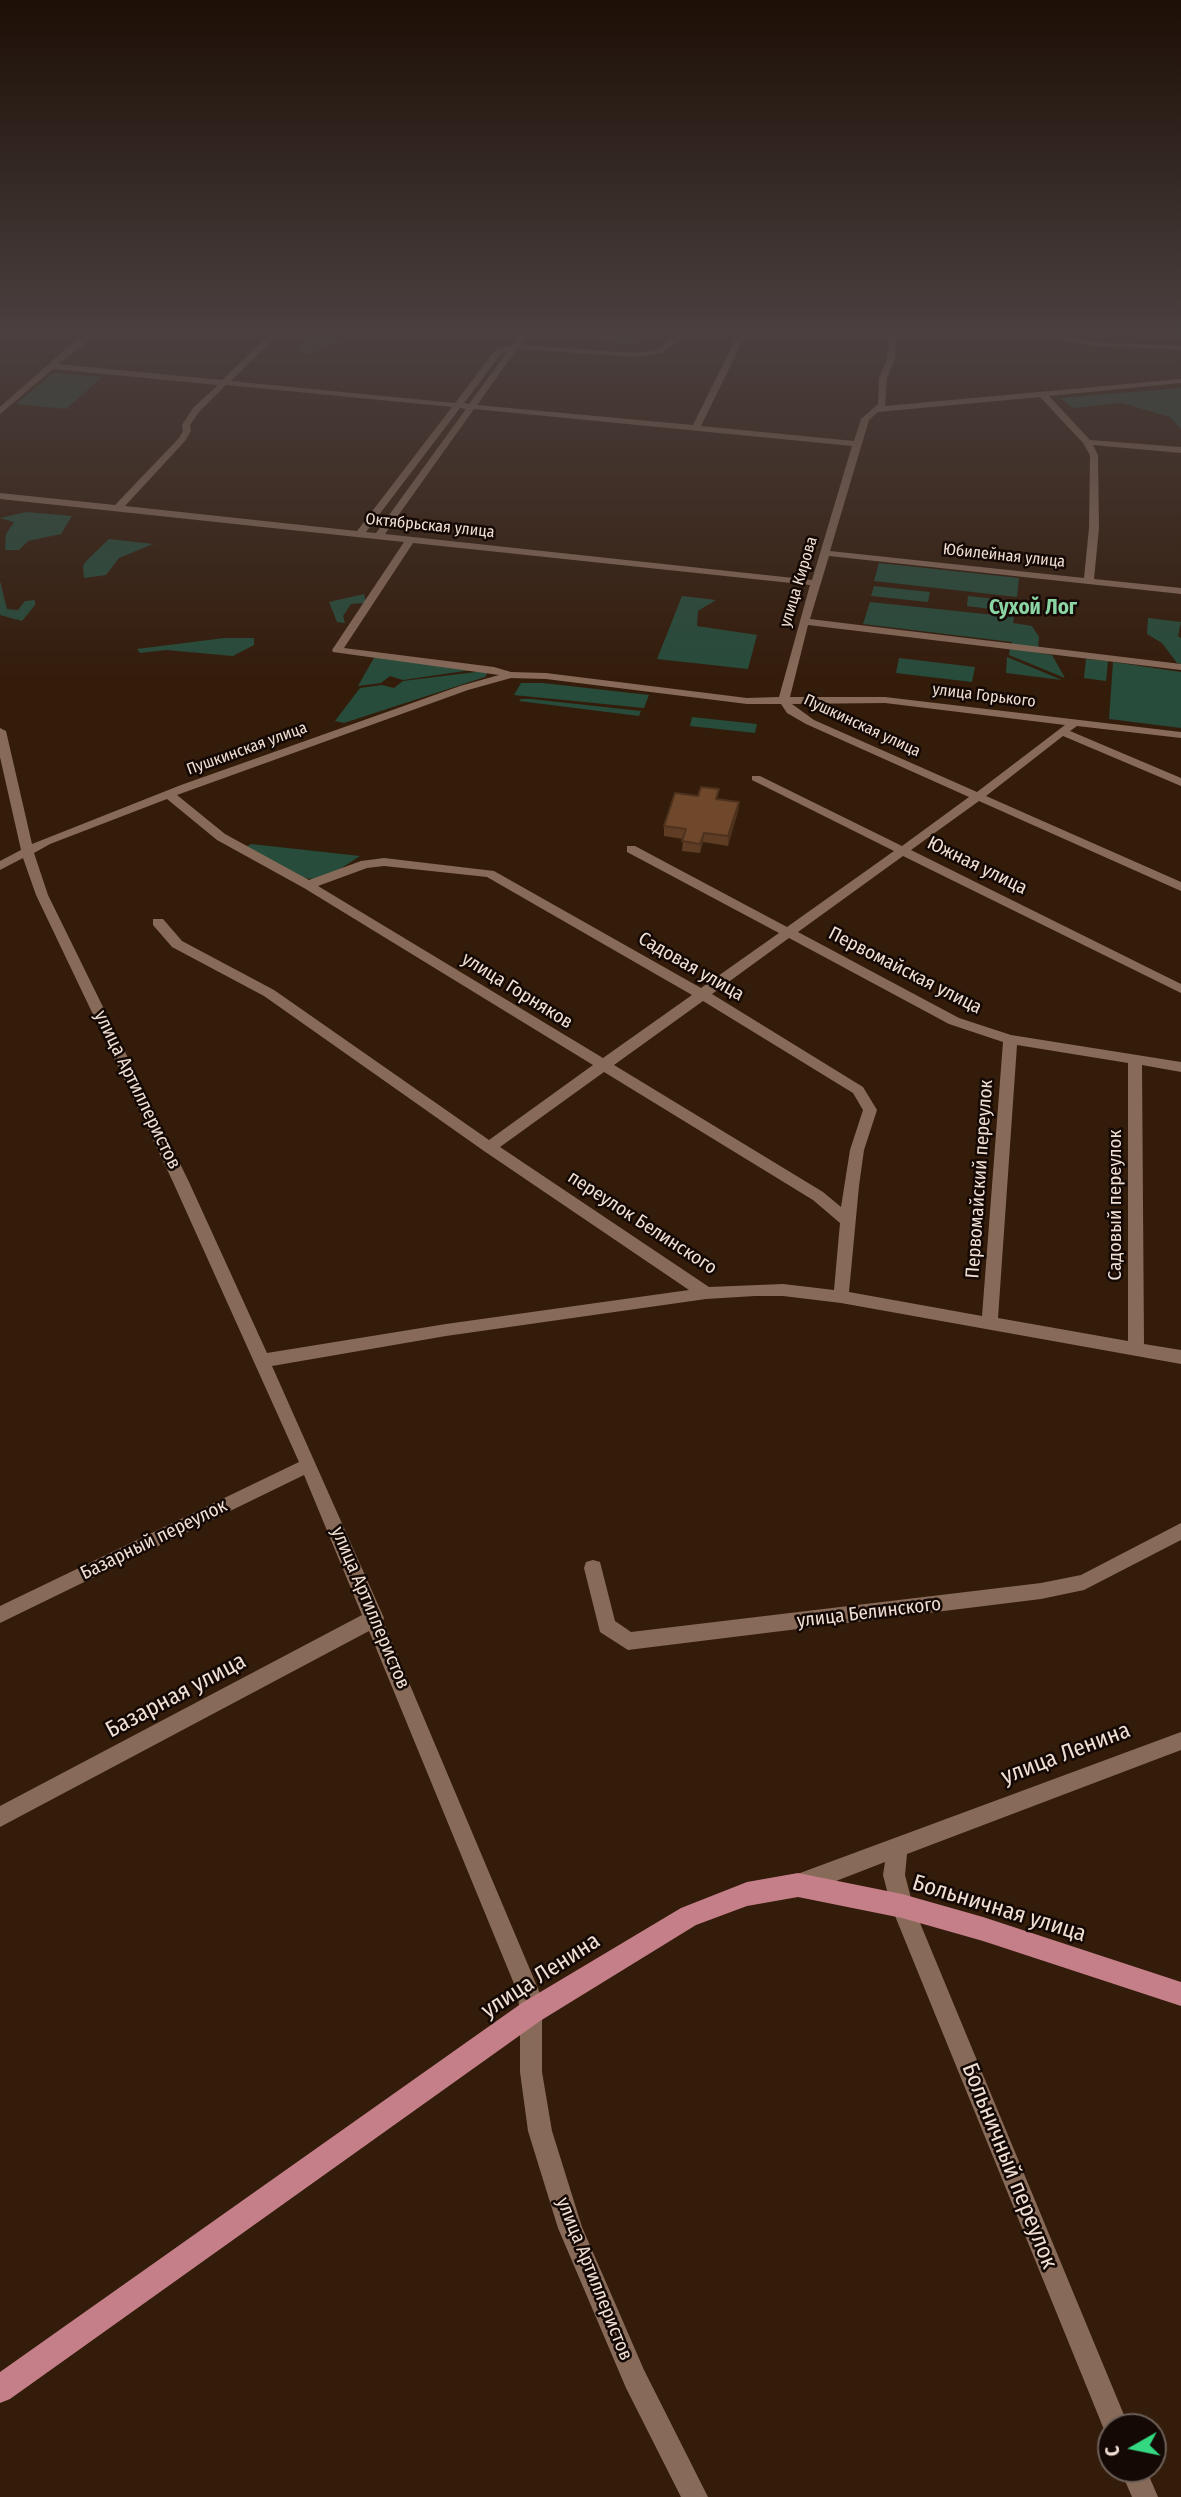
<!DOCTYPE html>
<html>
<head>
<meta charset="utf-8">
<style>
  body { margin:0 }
  #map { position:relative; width:1181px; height:2497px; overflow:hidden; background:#341c0b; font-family:"Fira Sans Condensed",sans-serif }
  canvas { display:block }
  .north { position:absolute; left:1097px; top:2413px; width:70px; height:70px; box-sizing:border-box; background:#140904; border:2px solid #6c5f57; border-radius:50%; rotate:261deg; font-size:19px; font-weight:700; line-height:28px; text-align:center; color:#f0dfd4 }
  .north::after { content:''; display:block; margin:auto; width:24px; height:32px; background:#33d881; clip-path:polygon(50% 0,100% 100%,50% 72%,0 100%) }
</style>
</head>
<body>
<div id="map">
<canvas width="1181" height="2497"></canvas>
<div class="north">С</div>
</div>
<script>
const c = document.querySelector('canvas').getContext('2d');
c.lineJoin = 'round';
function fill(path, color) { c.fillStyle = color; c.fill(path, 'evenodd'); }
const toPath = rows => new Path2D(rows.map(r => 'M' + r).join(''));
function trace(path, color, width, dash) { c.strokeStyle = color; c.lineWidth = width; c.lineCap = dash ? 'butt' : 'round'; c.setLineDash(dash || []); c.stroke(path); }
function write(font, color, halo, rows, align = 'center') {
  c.font = font + ' "Fira Sans Condensed",sans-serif'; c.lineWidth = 5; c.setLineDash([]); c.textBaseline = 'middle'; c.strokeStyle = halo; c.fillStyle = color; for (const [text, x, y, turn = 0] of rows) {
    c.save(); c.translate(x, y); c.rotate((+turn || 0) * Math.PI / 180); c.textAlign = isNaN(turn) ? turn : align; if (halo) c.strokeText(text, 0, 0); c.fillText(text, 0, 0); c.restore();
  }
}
const green = toPath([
  [536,332,608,332,642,335,636,345,534,336],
  [308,337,343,339,339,344,324,346,313,354,295,352],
  [53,373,102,377,66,409,16,404],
  [1181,388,1181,429,1170,417,1122,403,1072,408,1061,398],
  [26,512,72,516,61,534,28,541,19,550,5,550,6,534,14,522,0,518],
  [109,539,153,544,119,558,106,575,84,578,83,566,87,560],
  [879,563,1019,578,1017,597,874,581],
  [0,581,7,609,18,610,25,601,35,600,35,605,22,621,0,615],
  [874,586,930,592,928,602,871,596],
  [364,594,366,603,351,604,343,616,345,623,337,622,329,602],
  [682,596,716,600,698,611,697,626,757,635,748,669,657,659],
  [968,596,1016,601,1015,612,967,606],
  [870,602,1014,617,1013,623,1032,626,1039,637,1038,649,1012,646,1012,642,863,624],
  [1148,618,1181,622,1178,636,1181,638,1181,664,1177,663,1162,643,1147,634],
  [224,638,254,638,254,645,233,656,166,650,140,653,137,649],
  [1010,648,1052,655,1065,678,1009,655],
  [375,656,478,669,403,680,390,676,381,683,358,686],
  [1007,657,1062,680,1006,673],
  [899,658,975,667,972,682,896,673],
  [1086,659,1108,661,1106,681,1084,678],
  [1113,662,1181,672,1181,728,1109,719],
  [484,671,487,674,485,677,344,723,335,721,360,688,382,685,394,688,403,681],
  [521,683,543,683,649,695,644,708,514,695],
  [521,699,531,699,641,711,639,716,519,701],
  [692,717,757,724,755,733,690,726],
  [251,844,360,856,337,871,313,879,301,878,244,848]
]);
const minor = toPath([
  [91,332,101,332,58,364,222,380,272,332,281,332,231,381,455,403,496,349,511,346,521,332,529,332,520,345,637,353,657,349,681,332,690,332,662,353,637,357,517,349,477,405,693,425,737,336,720,332,747,332,701,426,854,441,861,419,878,404,879,378,887,359,888,336,872,332,896,334,895,359,887,378,885,406,1181,379,1181,383,1049,396,1090,440,1181,447,1181,453,1093,445,1098,455,1099,528,1094,579,1181,588,1181,594,829,556,810,619,1181,664,1181,670,808,625,790,697,885,697,1181,732,1181,738,1077,726,1070,731,1181,778,1181,786,1063,736,986,796,1181,882,1181,891,979,801,911,850,1181,984,1181,993,903,856,798,932,959,1018,1011,1035,1181,1062,1181,1072,1142,1065,1144,1344,1181,1350,1181,1364,841,1303,783,1296,755,1296,706,1299,446,1336,272,1366,384,1618,383,1621,539,1991,542,2012,542,2072,552,2131,582,2227,644,2370,708,2497,681,2497,626,2388,558,2228,528,2131,520,2072,520,2012,517,1991,369,1631,0,1827,0,1806,362,1615,304,1475,0,1623,0,1606,299,1462,173,1182,36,895,23,858,0,870,0,861,21,850,0,757,0,728,6,731,32,844,181,785,460,686,499,675,333,652,332,650,404,542,0,499,0,493,115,505,179,438,183,431,182,425,193,408,218,385,53,369,0,414,0,407,70,345,91,332],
  [507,352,469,404,464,403,502,353,507,352],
  [226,385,452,407,357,531,125,506,185,441,191,431,190,425,199,412,226,385],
  [1040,397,1083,443,1090,455,1089,528,1084,578,830,551,869,420,878,412,1040,397],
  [460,408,466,409,376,533,366,532,460,408],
  [474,409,852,446,812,580,385,534,474,409],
  [413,543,810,585,779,697,747,698,546,673,511,672,494,667,344,648,413,543],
  [511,678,546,679,747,704,781,704,787,713,806,724,969,797,902,846,760,776,752,776,752,780,894,851,787,927,635,846,627,846,627,852,779,933,701,988,494,871,384,858,361,861,309,880,225,834,177,795,468,690,511,678],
  [885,703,1065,725,977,792,814,720,792,704,885,703],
  [167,799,217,840,304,888,593,1065,489,1140,274,990,182,941,163,919,153,919,153,925,172,947,264,996,484,1151,689,1290,446,1324,267,1353,189,1182,48,895,34,853,50,844,167,799],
  [384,866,487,877,692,995,603,1058,318,886,367,868,384,866],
  [789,938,949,1024,1003,1042,982,1316,849,1292,859,1186,864,1150,877,1110,863,1087,712,994,789,938],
  [703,1001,853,1093,863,1110,850,1150,841,1207,823,1192,614,1065,703,1001],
  [1017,1045,1128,1063,1128,1341,998,1318,1017,1045],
  [604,1072,813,1200,840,1223,834,1290,783,1284,709,1287,500,1147,604,1072],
  [1022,332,1040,332,1094,342,1181,346,1181,350,1094,346,1022,332],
  [1181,1523,1181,1540,1084,1590,1041,1599,628,1650,600,1632,584,1568,586,1562,593,1560,600,1562,615,1621,631,1632,1041,1583,1081,1575,1181,1523],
  [1181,1732,1181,1750,907,1854,905,1875,913,1906,1129,2427,1111,2427,1111,2438,1107,2436,1103,2427,891,1906,883,1875,885,1862,800,1895,793,1891,789,1884,793,1877,800,1873,1181,1732],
  [1120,2469,1146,2469,1158,2497,1132,2497,1120,2469]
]);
const major = toPath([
  [798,1873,902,1894,983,1917,1181,1982,1181,2006,983,1941,902,1918,798,1897,747,1906,696,1925,540,2021,10,2399,0,2403,0,2372,522,2003,681,1908,747,1882,798,1873]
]);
const wall = toPath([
  [718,799,739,802,738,811,728,846,703,842,700,853,682,851,683,839,664,836,664,826]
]);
const shadedWall = toPath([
  [739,802,738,811,728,846,728,836],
  [704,833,703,842,700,853,700,844]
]);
const building = toPath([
  [701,787,719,789,716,799,739,802,728,836,704,833,700,844,682,841,686,829,664,826,675,793,698,796,701,787]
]);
const farStreetnames = [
  ["Октябрьская улица",430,526,6],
  ["Юбилейная улица",1004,556,6],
  ["улица Кирова",799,582,-73],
  ["улица Горького",984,696,7],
  ["Пушкинская улица",862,726,25],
  ["Пушкинская улица",247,749,-20]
];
const streetNames = [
  ["Южная улица",977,866,26],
  ["Садовая улица",691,967,30],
  ["Первомайская улица",905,971,27],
  ["улица Горняков",517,991,32],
  ["улица Артиллеристов",137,1090,64],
  ["Первомайский переулок",980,1179,-86],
  ["Садовый переулок",1116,1205,-90],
  ["переулок Белинского",642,1223,33],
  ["Базарный переулок",154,1540,-26],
  ["улица Артиллеристов",370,1608,67],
  ["улица Белинского",869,1613,-7],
  ["улица Артиллеристов",594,2279,68]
];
const farDistrictnames = [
  ["Сухой Лог",1033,608]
];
const nearStreetnames = [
  ["Базарная улица",176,1696,-28],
  ["улица Ленина",1066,1754,-21],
  ["Больничная улица",999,1909,17],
  ["улица Ленина",541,1976,-33],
  ["Больничный переулок",1009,2166,68]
];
fill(green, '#274c3b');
fill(minor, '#886a58');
fill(major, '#c57f89');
fill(wall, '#5f3d25');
fill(shadedWall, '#4e321e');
fill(building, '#6f472b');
trace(building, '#4e321e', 2);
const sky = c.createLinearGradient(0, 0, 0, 682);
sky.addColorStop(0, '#1d0f06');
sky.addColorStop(0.49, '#4a403f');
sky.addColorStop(1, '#4a403f00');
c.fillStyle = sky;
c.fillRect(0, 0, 1181, 682);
write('16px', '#f0dfd4', '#140904', farStreetnames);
write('19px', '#f0dfd4', '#140904', streetNames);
write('bold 21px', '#8bd4a4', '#140904', farDistrictnames);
write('23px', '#f0dfd4', '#140904', nearStreetnames);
</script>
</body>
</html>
